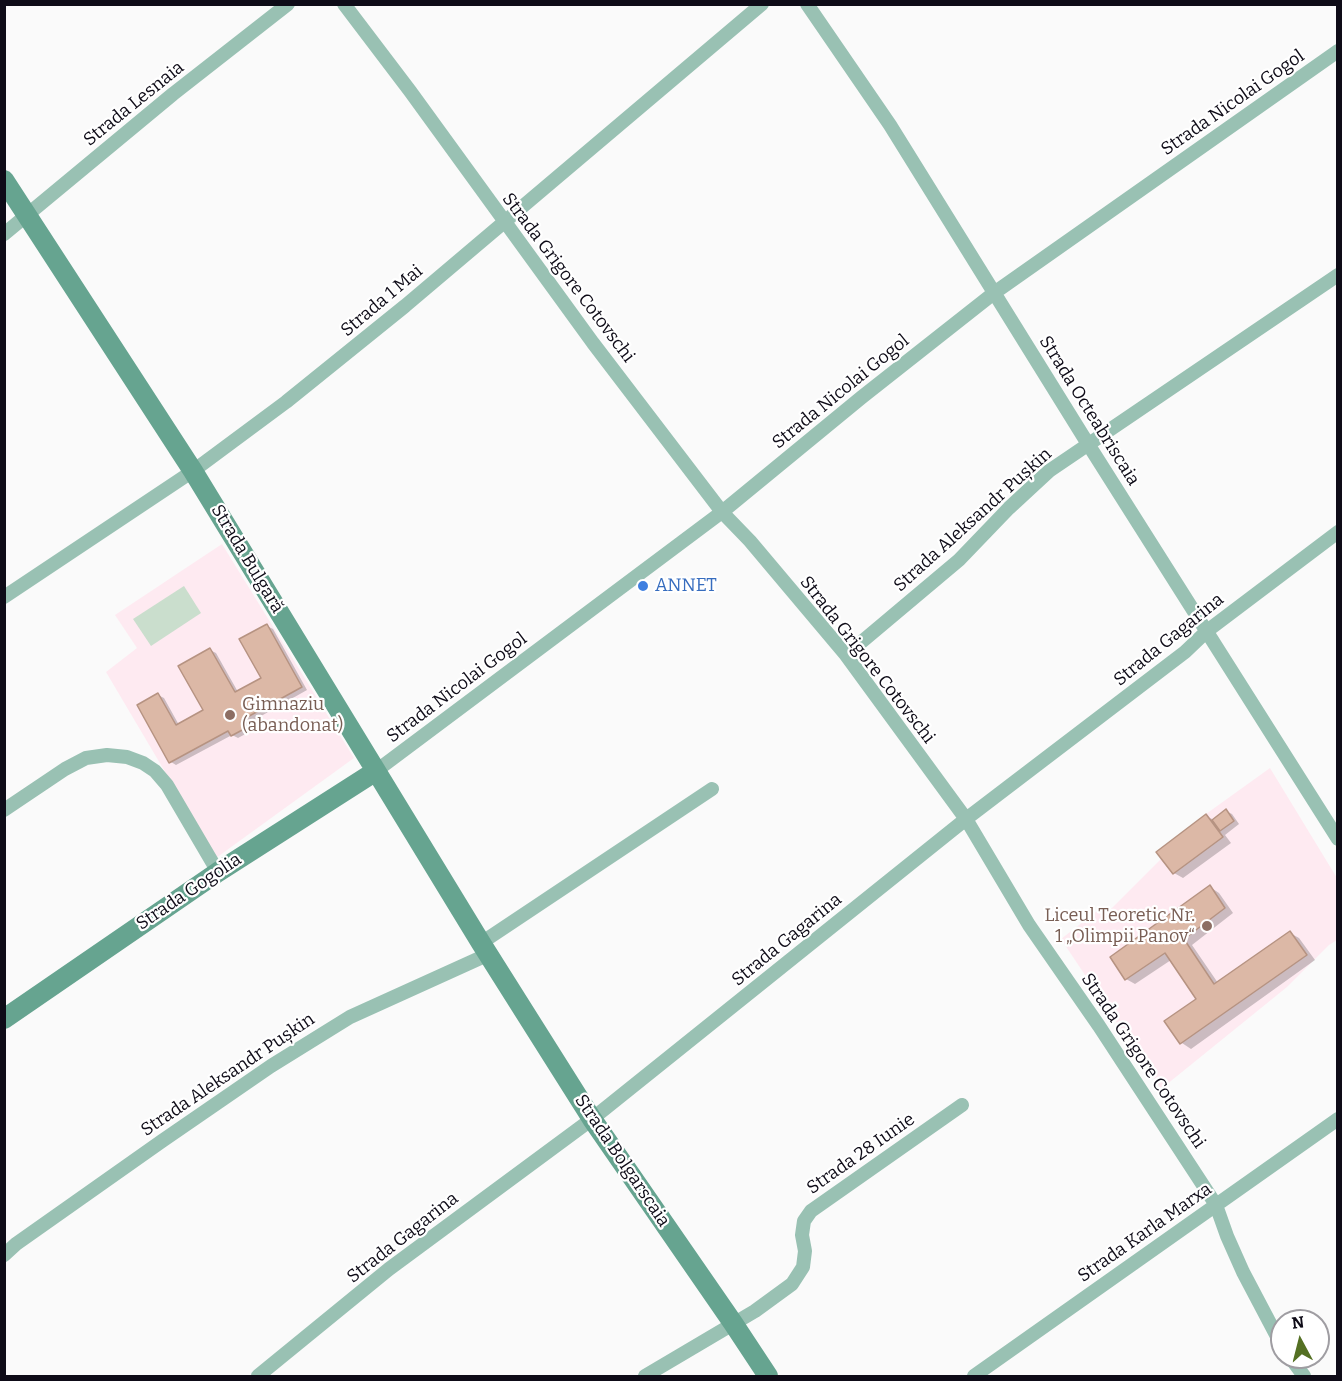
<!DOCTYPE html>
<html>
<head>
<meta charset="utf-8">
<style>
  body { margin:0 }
  #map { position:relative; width:1342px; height:1381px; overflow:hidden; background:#fafafa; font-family:Bitter,serif }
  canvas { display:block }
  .frame { position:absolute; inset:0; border:6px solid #0e0b17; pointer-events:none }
  .north { position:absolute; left:1270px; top:1309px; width:60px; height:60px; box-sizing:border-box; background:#fff; border:2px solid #9f9da2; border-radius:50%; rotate:353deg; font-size:16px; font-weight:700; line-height:24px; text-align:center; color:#0e0b17 }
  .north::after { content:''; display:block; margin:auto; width:21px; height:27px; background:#547023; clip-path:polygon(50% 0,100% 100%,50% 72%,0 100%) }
</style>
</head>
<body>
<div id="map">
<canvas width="1342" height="1381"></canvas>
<div class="frame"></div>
<div class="north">N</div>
</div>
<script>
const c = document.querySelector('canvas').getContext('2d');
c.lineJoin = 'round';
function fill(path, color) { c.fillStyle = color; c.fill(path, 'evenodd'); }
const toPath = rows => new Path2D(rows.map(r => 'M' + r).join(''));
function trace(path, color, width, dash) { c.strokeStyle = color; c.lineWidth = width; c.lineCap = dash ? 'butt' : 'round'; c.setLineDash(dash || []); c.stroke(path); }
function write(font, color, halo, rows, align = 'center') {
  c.font = font + ' Bitter,serif'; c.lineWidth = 4.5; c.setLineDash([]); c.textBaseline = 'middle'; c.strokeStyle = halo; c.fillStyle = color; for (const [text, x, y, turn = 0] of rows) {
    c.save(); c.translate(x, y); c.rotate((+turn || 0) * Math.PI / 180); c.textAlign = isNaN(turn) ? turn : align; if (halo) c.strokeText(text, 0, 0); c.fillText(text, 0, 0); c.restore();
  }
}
const education = toPath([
  [222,544,354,758,216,858,106,672,137,648,115,615],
  [1270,768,1337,878,1337,940,1329,945,1287,987,1161,1089,1061,939,1101,908,1106,914,1161,859,1156,852,1206,814]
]);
const green = toPath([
  [184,586,201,613,151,646,133,619]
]);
const shadow = toPath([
  [267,626,273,629,307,690,247,724,251,731,238,738,232,735,176,765,171,762,158,695,164,698,179,725,205,711,210,650,216,653,238,692,263,678],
  [1226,811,1232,814,1239,824,1225,835,1231,843,1183,878,1174,873,1206,816,1214,820],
  [1210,887,1219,893,1233,913,1192,945,1218,983,1290,933,1299,938,1315,960,1191,1049,1182,1043,1166,1021,1198,999,1171,960,1135,984,1126,979]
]);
const building = toPath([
  [267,624,302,687,242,720,246,728,231,736,228,731,169,763,137,705,158,693,176,725,203,710,178,666,210,648,235,692,261,678,239,639,267,624],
  [1226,809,1234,821,1220,831,1212,820,1226,809],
  [1206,814,1223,837,1173,874,1156,852,1206,814],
  [1210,885,1225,908,1184,939,1214,984,1290,931,1307,955,1180,1044,1164,1021,1196,999,1165,953,1125,980,1110,957,1210,885]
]);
const street = toPath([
  [344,4,410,91,593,343,722,512,750,541,846,655,966,819,1029,925,1099,1026,1216,1205,1227,1236,1243,1272,1282,1346],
  [807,4,890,125,1088,444,1338,839],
  [4,234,173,94,288,4],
  [4,597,193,471,286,402,405,306,762,4],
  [846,655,959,560,1009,508,1049,471,1338,275],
  [376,771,722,512,862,397,994,293,1338,51],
  [4,810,65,769,86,758,107,755,127,757,143,763,155,771,167,785,218,872],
  [481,943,712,789],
  [4,1255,16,1244,162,1141,271,1066,350,1017,489,954],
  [1290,1357,1304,1376],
  [258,1376,389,1269,592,1119,966,819,1185,652,1207,631,1338,532],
  [645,1376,755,1311,792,1284,803,1267,805,1251,802,1235,804,1221,811,1211,962,1105],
  [974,1376,1338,1119]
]);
const secondary = toPath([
  [4,180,193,471,481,943,592,1119,733,1323,768,1376],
  [4,1019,218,872,376,771]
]);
const markers = [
  [643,586,6,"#3f7fe0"],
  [230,715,6,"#8d6e63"],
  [1207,926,6,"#8d6e63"]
];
const streetNames = [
  ["Strada Nicolai Gogol",1233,103,-35],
  ["Strada Lesnaia",134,104,-39],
  ["Strada Grigore Cotovschi",568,278,53],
  ["Strada 1 Mai",382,301,-40],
  ["Strada Nicolai Gogol",841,392,-39],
  ["Strada Octeabriscaia",1089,411,58],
  ["Strada Aleksandr Pușkin",973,520,-42],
  ["Strada Bulgară",247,559,59],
  ["Strada Gagarina",1169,640,-39],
  ["Strada Grigore Cotovschi",867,660,52],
  ["Strada Nicolai Gogol",457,688,-37],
  ["Strada Gogolia",189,892,-34],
  ["Strada Gagarina",787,940,-39],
  ["Strada Grigore Cotovschi",1143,1061,56],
  ["Strada Aleksandr Pușkin",228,1075,-34],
  ["Strada 28 Iunie",861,1154,-35],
  ["Strada Bolgarscaia",622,1161,56],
  ["Strada Karla Marxa",1145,1233,-35],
  ["Strada Gagarina",403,1238,-38]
];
const shopNames = [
  ["ANNET",655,586]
];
const educationNames = [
  ["Gimnaziu",242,705],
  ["(abandonat)",242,726],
  ["Liceul Teoretic Nr.",1195,916,"right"],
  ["1 „Olimpii Panov“",1195,937,"right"]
];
fill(education, '#feeaf1');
fill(green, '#cadecd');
fill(shadow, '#0003');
fill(building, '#dcb8a6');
trace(building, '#b69382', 1.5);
trace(street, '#99c1b3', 14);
trace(secondary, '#66a490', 20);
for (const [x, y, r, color] of markers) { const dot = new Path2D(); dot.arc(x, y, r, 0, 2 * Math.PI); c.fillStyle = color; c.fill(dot); trace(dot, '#fff', 2); }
write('18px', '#0e0b17', '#fff', streetNames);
write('18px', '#366cbe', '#fff', shopNames, 'left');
write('18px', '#785e54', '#fff', educationNames, 'left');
</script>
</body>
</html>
